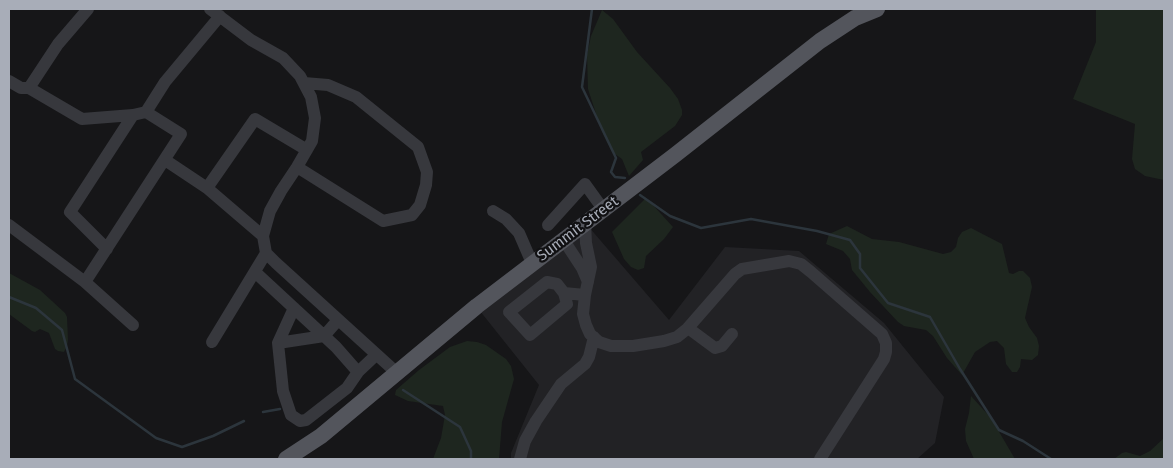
<!DOCTYPE html>
<html>
<head>
<meta charset="utf-8">
<style>
  body { margin:0 }
  #map { position:relative; width:1173px; height:468px; overflow:hidden; background:#161618; font-family:"Fira Sans",sans-serif }
  canvas { display:block }
  .frame { position:absolute; inset:0; border:10px solid #a8adb8; pointer-events:none }
</style>
</head>
<body>
<div id="map">
<canvas width="1173" height="468"></canvas>
<div class="frame"></div>
</div>
<script>
const c = document.querySelector('canvas').getContext('2d');
c.lineJoin = 'round';
function fill(path, color) { c.fillStyle = color; c.fill(path, 'evenodd'); }
const toPath = rows => new Path2D(rows.map(r => 'M' + r).join(''));
function trace(path, color, width, dash) { c.strokeStyle = color; c.lineWidth = width; c.lineCap = dash ? 'butt' : 'round'; c.setLineDash(dash || []); c.stroke(path); }
function write(font, color, halo, rows, align = 'center') {
  c.font = font + ' "Fira Sans",sans-serif'; c.lineWidth = 4.5; c.setLineDash([]); c.textBaseline = 'middle'; c.strokeStyle = halo; c.fillStyle = color; for (const [text, x, y, turn = 0] of rows) {
    c.save(); c.translate(x, y); c.rotate((+turn || 0) * Math.PI / 180); c.textAlign = isNaN(turn) ? turn : align; if (halo) c.strokeText(text, 0, 0); c.fillText(text, 0, 0); c.restore();
  }
}
const built = toPath([
  [588,226,669,320,725,247,799,251,884,323,944,397,935,443,917,459,511,459,511,453,539,385,480,311]
]);
const green = toPath([
  [1096,9,1164,9,1164,180,1145,176,1135,169,1132,159,1135,124,1073,99,1096,42],
  [602,10,613,19,637,52,670,88,678,99,682,110,682,115,675,126,641,152,643,160,629,176,622,159,612,152,602,132,588,89,587,55,591,36],
  [645,199,652,204,673,227,664,239,646,256,644,268,638,270,631,267,624,259,612,232],
  [847,226,872,239,899,242,943,254,951,252,956,247,958,238,962,232,971,228,1002,244,1009,273,1013,274,1019,271,1023,271,1030,278,1032,287,1025,318,1029,327,1037,338,1039,346,1038,355,1032,360,1021,359,1020,367,1017,372,1012,372,1006,364,1004,348,997,341,990,342,975,352,962,375,947,358,933,336,926,330,904,326,898,322,870,292,852,270,850,259,843,251,826,244,829,234],
  [9,273,40,290,65,313,67,317,68,340,67,346,64,352,58,351,55,349,49,333,40,329,35,332,32,331,9,314],
  [467,341,477,342,486,345,506,359,511,366,514,379,502,422,499,459,433,459,441,438,445,415,443,406,408,401,395,395,396,390,419,370,450,347],
  [971,396,991,418,1015,459,974,459,966,441,965,429,969,413],
  [1164,438,1164,459,1114,459,1122,453,1126,452,1140,456,1150,451]
]);
const stream = toPath([
  [592,9,582,87,616,158,611,172,615,177,625,178],
  [640,195,670,216,701,228,751,219,817,231,850,240,860,254,860,268,888,303,930,317,960,369,999,430,1023,441,1051,459],
  [9,297,36,308,62,330,75,379,156,438,182,447,213,436,244,421],
  [403,390,460,427,471,451,471,459],
  [263,412,280,409]
]);
const minor = toPath([
  [210,9,251,40,283,58,300,76,311,97,315,118,312,141,297,167,281,191,270,211,263,236,266,253,276,263,397,373],
  [9,81,21,88,29,88,58,44,88,9],
  [29,88,82,119,133,115,146,112,181,134,85,282],
  [146,112,165,82,220,16],
  [165,160,207,188],
  [297,167,383,221,412,215,420,205,426,185,427,172,418,147,356,97,328,85,304,83],
  [493,211,506,219,519,233,532,263],
  [585,223,586,243,591,267,585,295,583,314,586,325,590,334,599,342,611,346,633,346,664,341,677,337,687,329,735,274,742,269,789,261,801,264,811,272,882,334,886,343,886,352,884,359,820,459],
  [9,225,85,282,133,325],
  [548,225,585,184,603,209],
  [263,236,207,188,255,119,307,150],
  [563,239,582,268,588,282],
  [107,249,70,212,133,115],
  [255,272,336,347,358,372,376,355],
  [564,293,557,284,547,282,509,312,530,335,567,304,564,293,585,295],
  [294,308,278,343,283,391,291,415,300,421,306,420,347,388,358,372],
  [688,328,715,348,722,346,732,334],
  [212,342,266,253],
  [278,343,324,336,338,320],
  [520,459,525,441,536,421,561,384,585,364,589,357,594,337]
]);
const major = toPath([
  [286,459,321,436,477,306,675,155,820,41,855,18,877,9]
]);
const streetNames = [
  ["Summit Street",578,229,-37]
];
fill(built, '#222225');
fill(green, '#1e261f');
trace(stream, '#2c353c', 2.5);
trace(minor, '#37383d', 12);
trace(major, '#53555c', 16);
write('15px', '#a8adb8', '#111113', streetNames);
</script>
</body>
</html>
